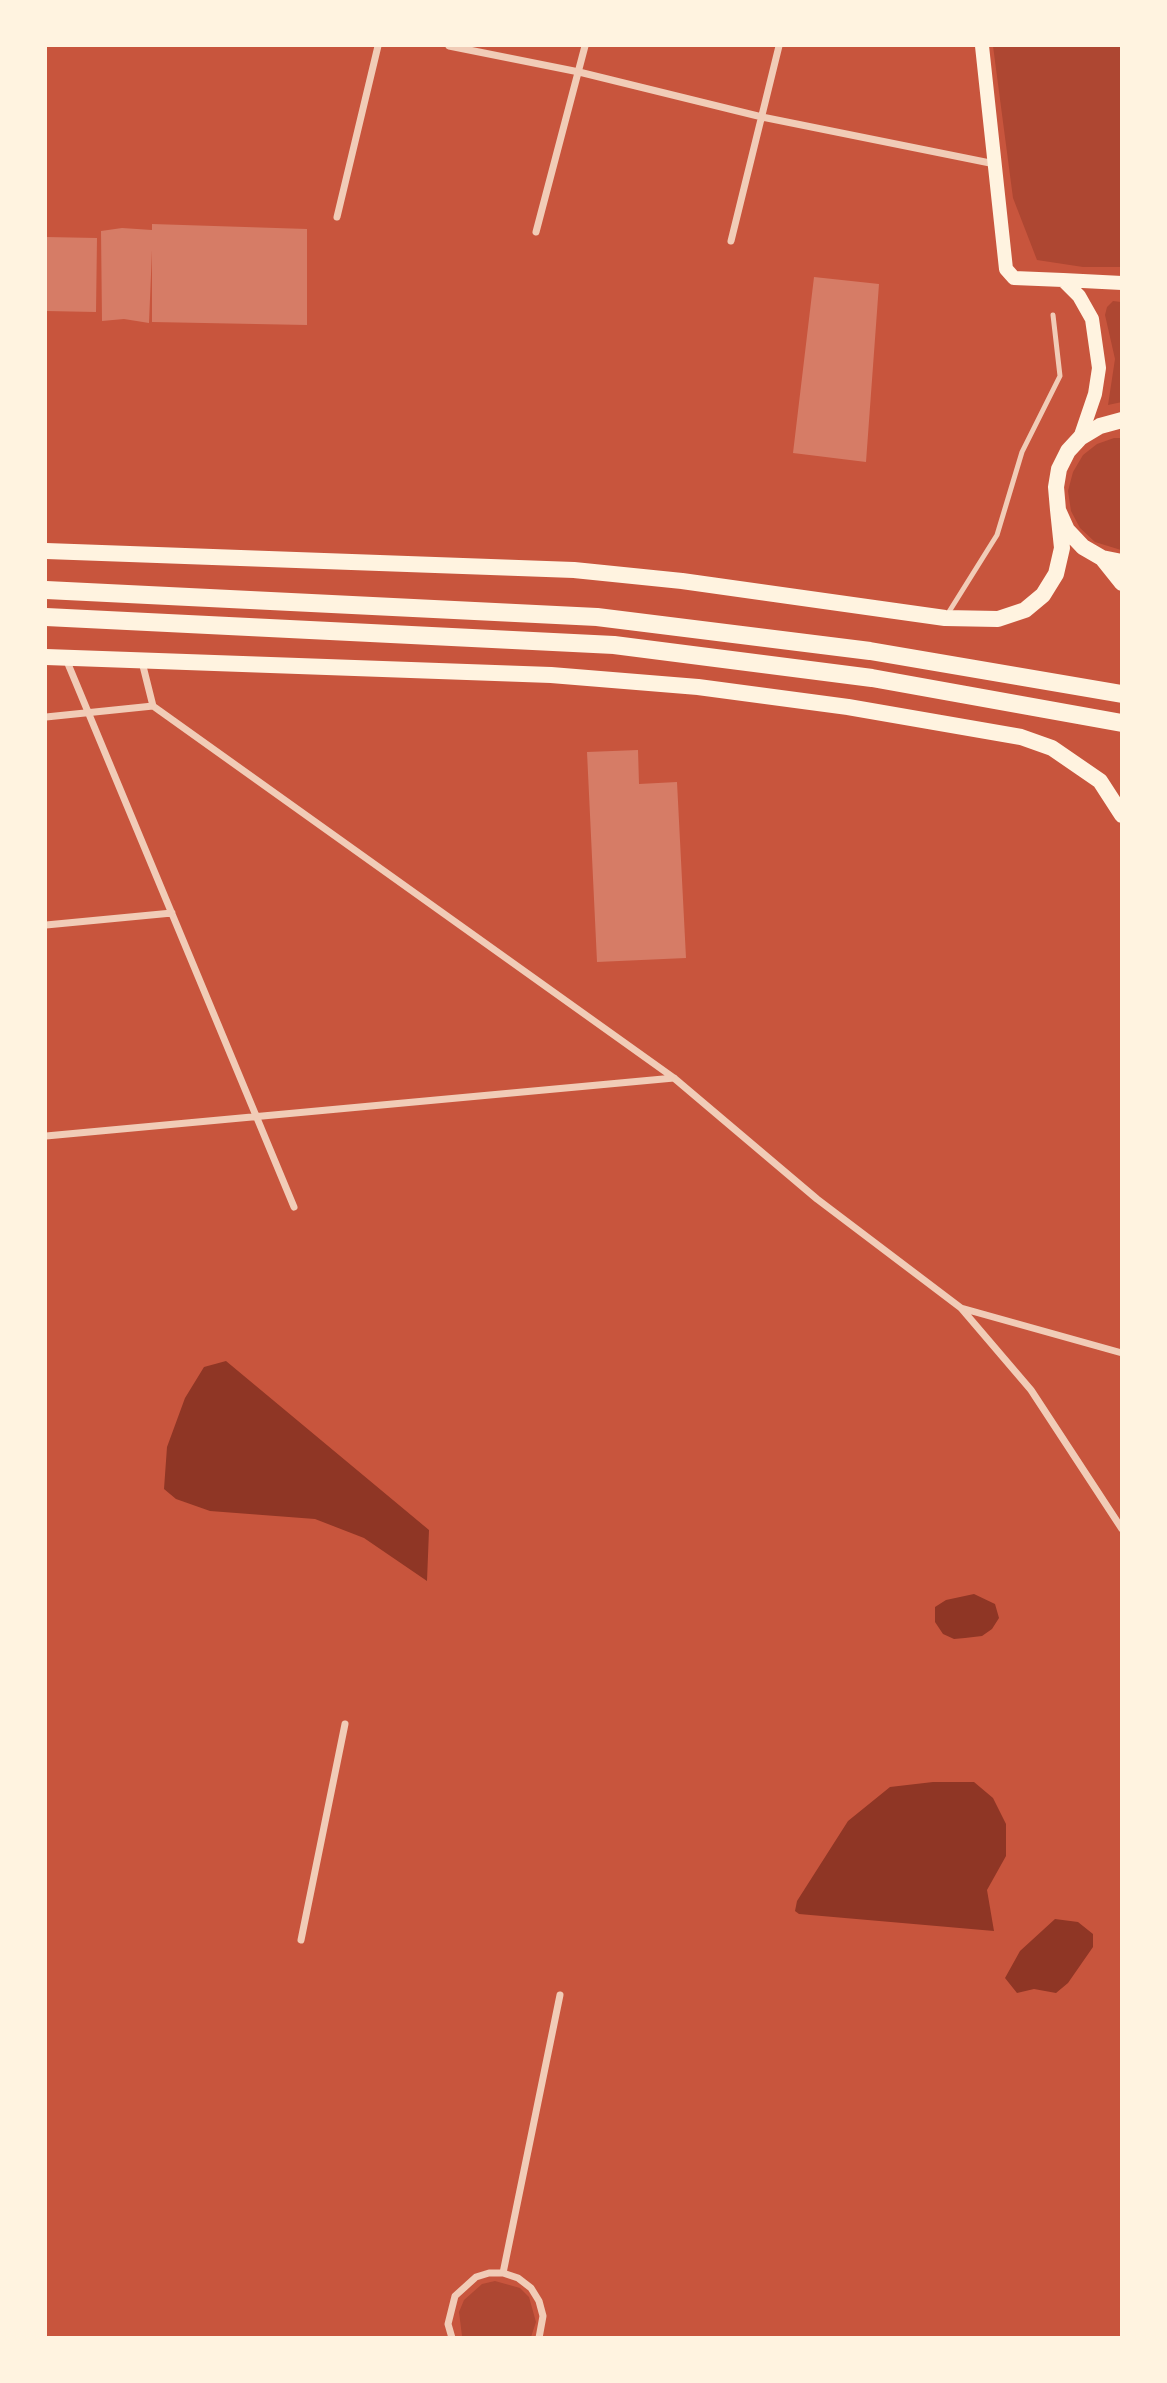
<!DOCTYPE html>
<html>
<head>
<meta charset="utf-8">
<style>
  body { margin:0 }
  #map { position:relative; width:1167px; height:2383px; overflow:hidden; background:#c8553d; font-family:Poppins,sans-serif }
  canvas { display:block }
  .frame { position:absolute; inset:0; border:47px solid #fff3e0; pointer-events:none }
</style>
</head>
<body>
<div id="map">
<canvas width="1167" height="2383"></canvas>
<div class="frame"></div>
</div>
<script>
const c = document.querySelector('canvas').getContext('2d');
c.lineJoin = 'round';
function fill(path, color) { c.fillStyle = color; c.fill(path, 'evenodd'); }
const toPath = rows => new Path2D(rows.map(r => 'M' + r).join(''));
function trace(path, color, width, dash) { c.strokeStyle = color; c.lineWidth = width; c.lineCap = dash ? 'butt' : 'round'; c.setLineDash(dash || []); c.stroke(path); }
const green = toPath([
  [993,46,1121,46,1121,267,1083,267,1037,260,1013,198],
  [1113,301,1121,302,1122,402,1108,405,1115,359,1105,315,1107,307],
  [1114,438,1121,438,1121,550,1095,542,1080,528,1071,511,1068,491,1073,472,1083,455,1097,444],
  [495,2281,520,2288,529,2297,536,2322,531,2337,462,2336,459,2312,464,2300,482,2284]
]);
const water = toPath([
  [226,1361,429,1530,427,1581,364,1538,315,1519,210,1511,176,1499,164,1489,167,1447,185,1398,204,1367],
  [974,1594,995,1604,999,1618,992,1629,982,1636,965,1638,954,1639,943,1634,935,1622,935,1607,946,1600],
  [933,1782,974,1782,993,1798,1006,1824,1006,1856,987,1890,994,1931,799,1914,795,1911,797,1901,848,1821,890,1787],
  [1055,1919,1078,1922,1093,1934,1093,1947,1068,1983,1056,1993,1034,1989,1017,1993,1005,1978,1020,1951]
]);
const building = toPath([
  [152,224,307,229,307,325,152,322,152,250,149,323,124,319,102,321,101,231,122,228,152,230],
  [46,237,97,238,96,312,46,311],
  [814,277,879,284,866,462,793,453],
  [638,750,639,784,677,782,686,958,597,962,587,752]
]);
const service = toPath([
  [947,615,997,535,1022,452,1060,376,1053,315]
]);
const minor = toPath([
  [449,46,579,72,762,117,995,164],
  [337,217,378,46],
  [536,232,585,46],
  [731,241,779,46],
  [66,659,294,1207],
  [142,662,153,706,674,1078,817,1199,961,1308,1031,1390,1122,1529],
  [46,717,153,706],
  [46,925,172,913],
  [46,1136,674,1078],
  [961,1308,1122,1353],
  [301,1940,345,1724],
  [503,2273,560,1995],
  [452,2338,448,2324,455,2296,476,2277,489,2273,503,2273,518,2278,531,2288,539,2301,543,2316,539,2338]
]);
const secondary = toPath([
  [982,46,1006,269,1014,278,1063,280,1079,296,1092,319,1099,368,1095,394,1080,438],
  [1063,280,1122,283]
]);
const primary = toPath([
  [1122,420,1100,426,1080,438,1068,451,1059,469,1056,487,1058,510,1067,530,1083,547,1102,558,1122,562],
  [46,551,574,570,682,581,945,618,998,619,1025,610,1043,595,1056,574,1062,548,1058,510],
  [1102,558,1122,583],
  [46,657,551,675,698,687,848,707,1021,737,1052,748,1100,781,1122,815]
]);
const trunk = toPath([
  [46,590,597,617,870,651,1122,694],
  [46,617,614,645,872,678,1122,723]
]);
fill(green, '#ae4732');
fill(water, '#8f3625');
fill(building, '#d67c66');
trace(service, '#f1ccb7', 5);
trace(minor, '#f1ccb7', 7);
trace(secondary, '#fff3e0', 14);
trace(primary, '#fff3e0', 16);
trace(trunk, '#fff3e0', 18);
</script>
</body>
</html>
